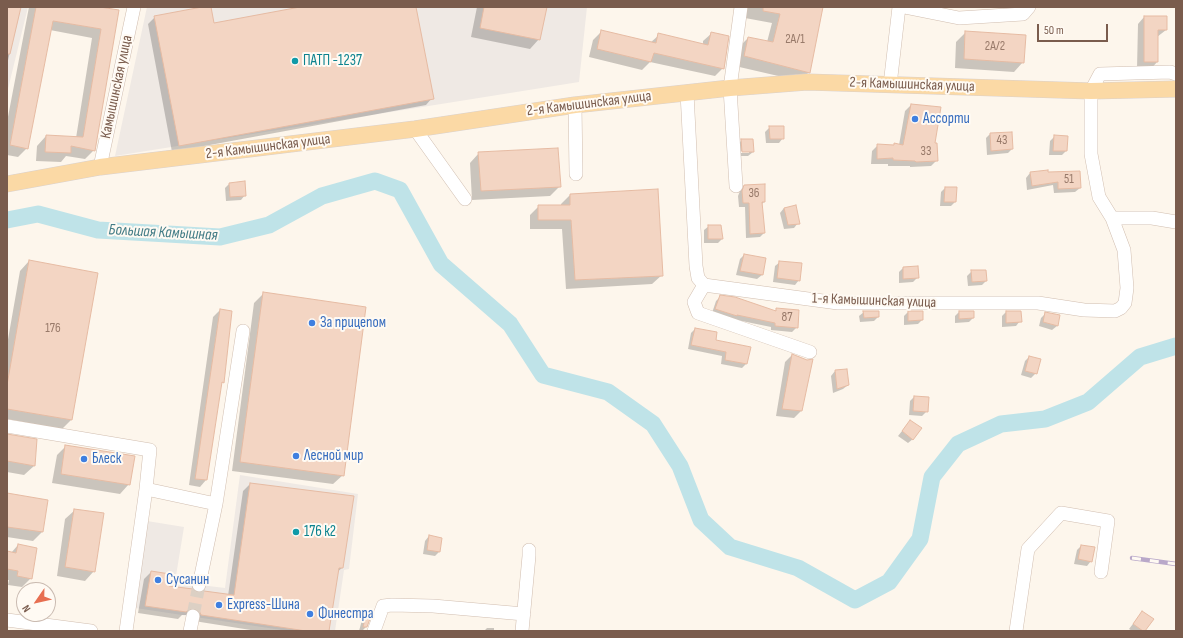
<!DOCTYPE html>
<html>
<head>
<meta charset="utf-8">
<style>
  body { margin:0 }
  #map { position:relative; width:1183px; height:638px; overflow:hidden; background:#fdf6ec; font-family:"Sofia Sans Condensed",sans-serif }
  canvas { display:block }
  .frame { position:absolute; inset:0; border:8px solid #7a5c4d; pointer-events:none }
  .north { position:absolute; left:16px; top:582px; width:40px; height:40px; box-sizing:border-box; background:#fffaf3; border:1px solid #cabbb1; border-radius:50%; rotate:236deg; font-size:11px; font-weight:700; line-height:16px; text-align:center; color:#7a5c4d }
  .north::after { content:''; display:block; margin:auto; width:14px; height:18px; background:#e76f51; clip-path:polygon(50% 0,100% 100%,50% 72%,0 100%) }
  .scale { position:absolute; left:1037px; top:24px; width:71px; height:18px; box-sizing:border-box; border:2px solid #7a5c4d; border-top:0; padding-left:5px; font-size:12px; line-height:14px; white-space:nowrap; color:#7a5c4d; -webkit-text-stroke:3px #fffaf3; paint-order:stroke }
</style>
</head>
<body>
<div id="map">
<canvas width="1183" height="638"></canvas>
<div class="frame"></div>
<div class="north">N</div>
<div class="scale">50 m</div>
</div>
<script>
const c = document.querySelector('canvas').getContext('2d');
c.lineJoin = 'round';
function fill(path, color) { c.fillStyle = color; c.fill(path, 'evenodd'); }
const toPath = rows => new Path2D(rows.map(r => 'M' + r).join(''));
function trace(path, color, width, dash) { c.strokeStyle = color; c.lineWidth = width; c.lineCap = dash ? 'butt' : 'round'; c.setLineDash(dash || []); c.stroke(path); }
function write(font, color, halo, rows, align = 'center') {
  c.font = font + ' "Sofia Sans Condensed",sans-serif'; c.lineWidth = 4; c.setLineDash([]); c.textBaseline = 'middle'; c.strokeStyle = halo; c.fillStyle = color; for (const [text, x, y, turn = 0] of rows) {
    c.save(); c.translate(x, y); c.rotate((+turn || 0) * Math.PI / 180); c.textAlign = isNaN(turn) ? turn : align; if (halo) c.strokeText(text, 0, 0); c.fillText(text, 0, 0); c.restore();
  }
}
const industrial = toPath([
  [7,7,28,7,7,93],
  [147,7,587,7,579,82,115,156],
  [240,475,358,494,349,569,344,570,335,631,288,631,135,608,147,521,184,527,175,582,225,588]
]);
const shadow = toPath([
  [7,7,20,7,7,65],
  [29,7,99,7,118,11,94,150,85,159,66,156,61,162,36,161,37,146,46,136,76,138,92,38,50,30,27,148,18,157,7,155,7,122],
  [210,7,213,24,305,7,415,7,432,98,426,105,172,152,148,24,155,17],
  [477,7,546,7,539,39,530,49,471,37],
  [747,7,822,7,809,72,800,81,735,66,739,47,748,38,767,42,772,23,745,18],
  [1144,17,1166,17,1166,30,1157,37,1157,62,1151,69,1137,68,1138,24],
  [602,31,650,43,659,35,703,44,703,41,712,33,723,68,715,76,650,62,642,70,589,57,593,40],
  [966,32,1023,62,1014,72,955,68,956,42],
  [911,105,934,144,937,160,931,166,910,167,910,166,888,166,888,164,871,164,872,151,878,145,893,146,899,145,905,111],
  [770,127,783,138,779,143,766,143,765,132],
  [990,134,1012,149,1008,153,987,155,986,138],
  [1055,136,1066,151,1062,155,1049,155,1050,141],
  [742,140,753,152,748,156,738,156,738,153,749,153,749,151,738,151,737,145],
  [479,153,560,186,550,196,472,200,470,163],
  [1030,173,1048,173,1080,188,1075,192,1054,193,1053,185,1027,190,1026,178],
  [229,184,245,195,241,200,226,201,225,188],
  [744,186,764,202,761,205,764,233,760,237,746,238,745,207,739,207,738,196,740,191],
  [945,188,955,202,951,206,940,206,941,192],
  [657,190,662,275,652,284,566,289,562,229,530,229,530,215,539,206,561,206,561,204,570,195],
  [795,206,798,223,794,228,784,229,780,213,784,208],
  [709,226,722,239,718,243,704,243,704,230],
  [744,255,765,259,762,275,757,279,736,275,740,259],
  [29,261,97,274,71,420,62,429,7,419,7,345,20,271],
  [780,262,799,280,795,285,773,282,775,266],
  [903,268,918,277,913,282,899,283,899,272],
  [972,271,986,281,982,285,968,286,967,276],
  [263,294,343,475,333,484,232,471,254,303],
  [721,296,774,312,777,309,797,327,792,332,771,330,771,327,732,319,712,313,716,301],
  [220,310,223,382,220,384,206,480,200,487,189,485,213,317],
  [864,312,878,317,874,321,860,322,859,316],
  [908,312,922,320,918,324,904,325,904,316],
  [959,312,973,312,973,318,969,322,955,323,955,316],
  [1006,312,1020,321,1016,326,1002,327,1002,316],
  [1046,313,1059,316,1057,326,1052,330,1039,326,1041,318],
  [695,329,715,341,746,364,742,368,721,364,722,356,688,349,691,333],
  [792,355,807,361,812,360,801,411,794,418,776,416,785,362],
  [1029,357,1036,373,1031,378,1021,375,1025,361],
  [835,371,848,385,843,389,833,393,831,376],
  [914,397,927,411,922,416,909,415,910,401],
  [910,421,913,439,908,443,898,436],
  [7,435,34,466,24,475,7,472],
  [66,446,129,484,120,494,52,483,57,455],
  [250,484,342,568,337,572,328,631,257,631,194,621,187,615,182,615,178,619,138,613,144,579,151,572,168,587,198,594,228,596,243,491],
  [7,494,47,501,42,532,33,541,7,537],
  [75,510,94,571,85,581,57,576,65,519],
  [429,536,441,538,439,552,435,556,423,554,425,541],
  [18,545,31,578,22,587,8,585,9,580,7,580,7,552,11,553],
  [1081,546,1091,561,1087,566,1074,564,1077,550],
  [1142,612,1144,631,1132,631,1129,629],
  [366,616,366,627,362,631,359,631,362,620],
  [487,628,494,628,494,631,484,631]
]);
const river = toPath([
  [7,220,38,214,98,230,220,237,269,225,322,196,375,181,400,190,441,264,510,324,543,375,608,392,653,424,680,466,701,520,730,547,798,568,855,600,889,582,920,539,932,477,958,444,1001,424,1045,419,1088,402,1140,357,1176,346]
]);
const building = toPath([
  [7,7,21,7,10,54,7,54,7,7],
  [36,7,100,7,119,10,95,151,71,146,71,153,45,152,46,135,83,137,101,29,53,21,28,149,10,145,36,7],
  [202,7,211,7,214,23,300,7,416,7,434,99,179,146,154,16,202,7],
  [484,7,547,7,540,40,480,28,484,7],
  [763,7,823,7,810,73,744,56,748,37,773,42,780,14,763,11,763,7],
  [1144,16,1167,16,1167,30,1158,30,1158,62,1144,62,1144,16],
  [601,30,656,43,658,33,708,45,711,32,729,36,724,69,654,53,651,62,597,49,601,30],
  [965,31,1026,35,1024,63,964,59,965,31],
  [911,104,941,107,935,143,937,143,938,161,916,162,915,161,893,160,893,158,877,159,877,144,894,145,894,143,903,145,911,104],
  [769,126,784,126,784,139,770,139,769,126],
  [1012,132,1013,149,991,151,990,133,1012,132],
  [1054,135,1068,136,1067,151,1053,151,1054,135],
  [741,139,753,139,754,152,742,152,741,139],
  [558,148,561,187,481,191,478,152,558,148],
  [1048,170,1048,172,1080,171,1081,188,1058,189,1058,182,1032,186,1030,172,1048,170],
  [245,181,246,196,230,197,229,183,245,181],
  [765,184,765,202,762,202,765,233,750,234,749,203,743,203,742,191,744,185,765,184],
  [945,187,957,187,956,202,944,202,945,187],
  [658,189,663,276,575,280,571,220,538,220,538,205,570,205,570,194,658,189],
  [796,205,800,224,788,225,784,208,796,205],
  [708,225,721,225,723,239,708,239,708,225],
  [744,254,766,258,763,275,740,271,744,254],
  [29,260,98,273,72,420,7,409,7,385,29,260],
  [779,261,802,263,800,281,777,278,779,261],
  [918,266,919,278,903,279,903,267,918,266],
  [971,270,986,270,987,281,972,282,971,270],
  [263,292,366,307,344,476,240,462,263,292],
  [720,295,735,297,776,311,776,308,799,310,798,328,775,326,775,323,737,315,737,316,715,309,720,295],
  [220,309,232,311,224,383,222,382,207,480,195,479,220,309],
  [863,311,879,311,879,317,864,318,863,311],
  [908,311,923,311,923,320,908,321,908,311],
  [959,311,974,311,974,318,959,319,959,311],
  [1006,311,1021,311,1022,322,1006,323,1006,311],
  [1045,312,1060,315,1058,326,1043,322,1045,312],
  [695,328,717,332,716,340,751,347,747,364,725,360,726,352,691,345,695,328],
  [792,354,807,360,813,359,802,411,782,409,792,354],
  [1029,356,1041,359,1037,374,1025,371,1029,356],
  [847,369,849,385,837,389,835,370,847,369],
  [914,396,929,397,928,412,913,411,914,396],
  [910,420,922,428,913,440,902,431,910,420],
  [7,434,37,439,35,466,7,461,7,434],
  [65,445,135,456,130,485,61,474,65,445],
  [250,483,354,496,343,568,339,568,329,631,306,631,201,615,199,610,194,608,190,609,186,612,145,606,151,571,170,574,169,586,193,589,198,593,204,591,234,595,250,483],
  [7,493,48,500,43,532,7,527,7,493],
  [74,509,104,513,95,572,65,567,74,509],
  [429,535,442,538,440,552,427,550,429,535],
  [18,544,37,548,32,579,17,576,18,571,7,569,7,551,16,553,18,544],
  [1081,545,1095,547,1092,562,1078,559,1081,545],
  [1142,611,1154,619,1145,631,1143,631,1133,624,1142,611],
  [366,615,371,616,367,627,363,627,366,615]
]);
const minorTunnel = toPath([
  [193,616,199,585]
]);
const minor = toPath([
  [904,7,959,18,1023,14,1029,7],
  [890,85,899,7],
  [687,93,696,266,698,278,704,285,838,303,1038,303,1084,310,1115,311,1121,308,1125,303,1127,288,1124,250,1112,218,1099,197,1091,154,1091,91,1100,74,1170,72,1176,74],
  [575,105,576,174],
  [415,129,465,199],
  [100,167,134,7],
  [736,186,730,88,741,7],
  [1112,218,1152,218,1176,222],
  [704,285,694,302,698,313,810,352],
  [7,426,150,450,146,489,126,631],
  [146,489,216,504,243,331],
  [199,585,216,504],
  [7,620,91,631],
  [190,631,193,616],
  [374,631,383,606,392,605,433,606,524,614],
  [522,631,529,556,529,550],
  [1016,631,1028,549,1061,513,1108,521,1101,572]
]);
const major = toPath([
  [7,184,100,167,415,129,575,105,730,88,807,82,1091,91,1176,89]
]);
const rail = toPath([
  [1132,558,1176,564]
]);
const markers = [
  [295,61,4,"#0f9aa8"],
  [915,119,4,"#3f7fe0"],
  [312,323,4,"#3f7fe0"],
  [296,456,4,"#3f7fe0"],
  [84,459,4,"#3f7fe0"],
  [296,532,4,"#0f9aa8"],
  [158,580,4,"#3f7fe0"],
  [219,605,4,"#3f7fe0"],
  [310,614,4,"#3f7fe0"]
];
const numberNames = [
  ["2А/1",795,40],
  ["2А/2",995,47],
  ["43",1002,141],
  ["33",926,152],
  ["51",1069,180],
  ["36",754,194],
  ["87",787,318],
  ["176",53,329]
];
const cultureNames = [
  ["ПАТП -1237",303,61],
  ["176 к2",304,532]
];
const streetNames = [
  ["2-я Камышинская улица",912,85,2],
  ["Камышинская улица",117,87,-78],
  ["2-я Камышинская улица",589,104,-7],
  ["2-я Камышинская улица",268,147,-7],
  ["1-я Камышинская улица",874,301,2]
];
const shopNames = [
  ["Ассорти",923,119],
  ["За прицепом",320,323],
  ["Лесной мир",304,456],
  ["Блеск",92,459],
  ["Сусанин",166,580],
  ["Express-Шина",227,605],
  ["Финестра",318,614]
];
const waterNames = [
  ["Большая Камышная",163,233,3]
];
fill(industrial, '#efe9e4');
fill(shadow, '#0003');
trace(river, '#bfe3e8', 17);
fill(building, '#f3d5c3');
trace(building, '#e6bba3', 1);
trace(minorTunnel, '#dcd0c4', 13, [13, 6]);
trace(minor, '#d1beb0', 14);
trace(major, '#dad1cd', 17);
trace(minor, '#fff', 13);
trace(major, '#fbd9a5', 16);
trace(rail, '#b9a8c9', 4.5);
trace(rail, '#fffaf3', 3, [9]);
for (const [x, y, r, color] of markers) { const dot = new Path2D(); dot.arc(x, y, r, 0, 2 * Math.PI); c.fillStyle = color; c.fill(dot); trace(dot, '#fffaf3', 1.5); }
write('13px', '#987a6a', null, numberNames);
write('15px', '#0d838f', '#fffaf3', cultureNames, 'left');
write('15px', '#7a5c4d', '#fffaf3', streetNames);
write('15px', '#366cbe', '#fffaf3', shopNames, 'left');
write('italic 16px', '#437c86', '#fffaf3', waterNames);
</script>
</body>
</html>
